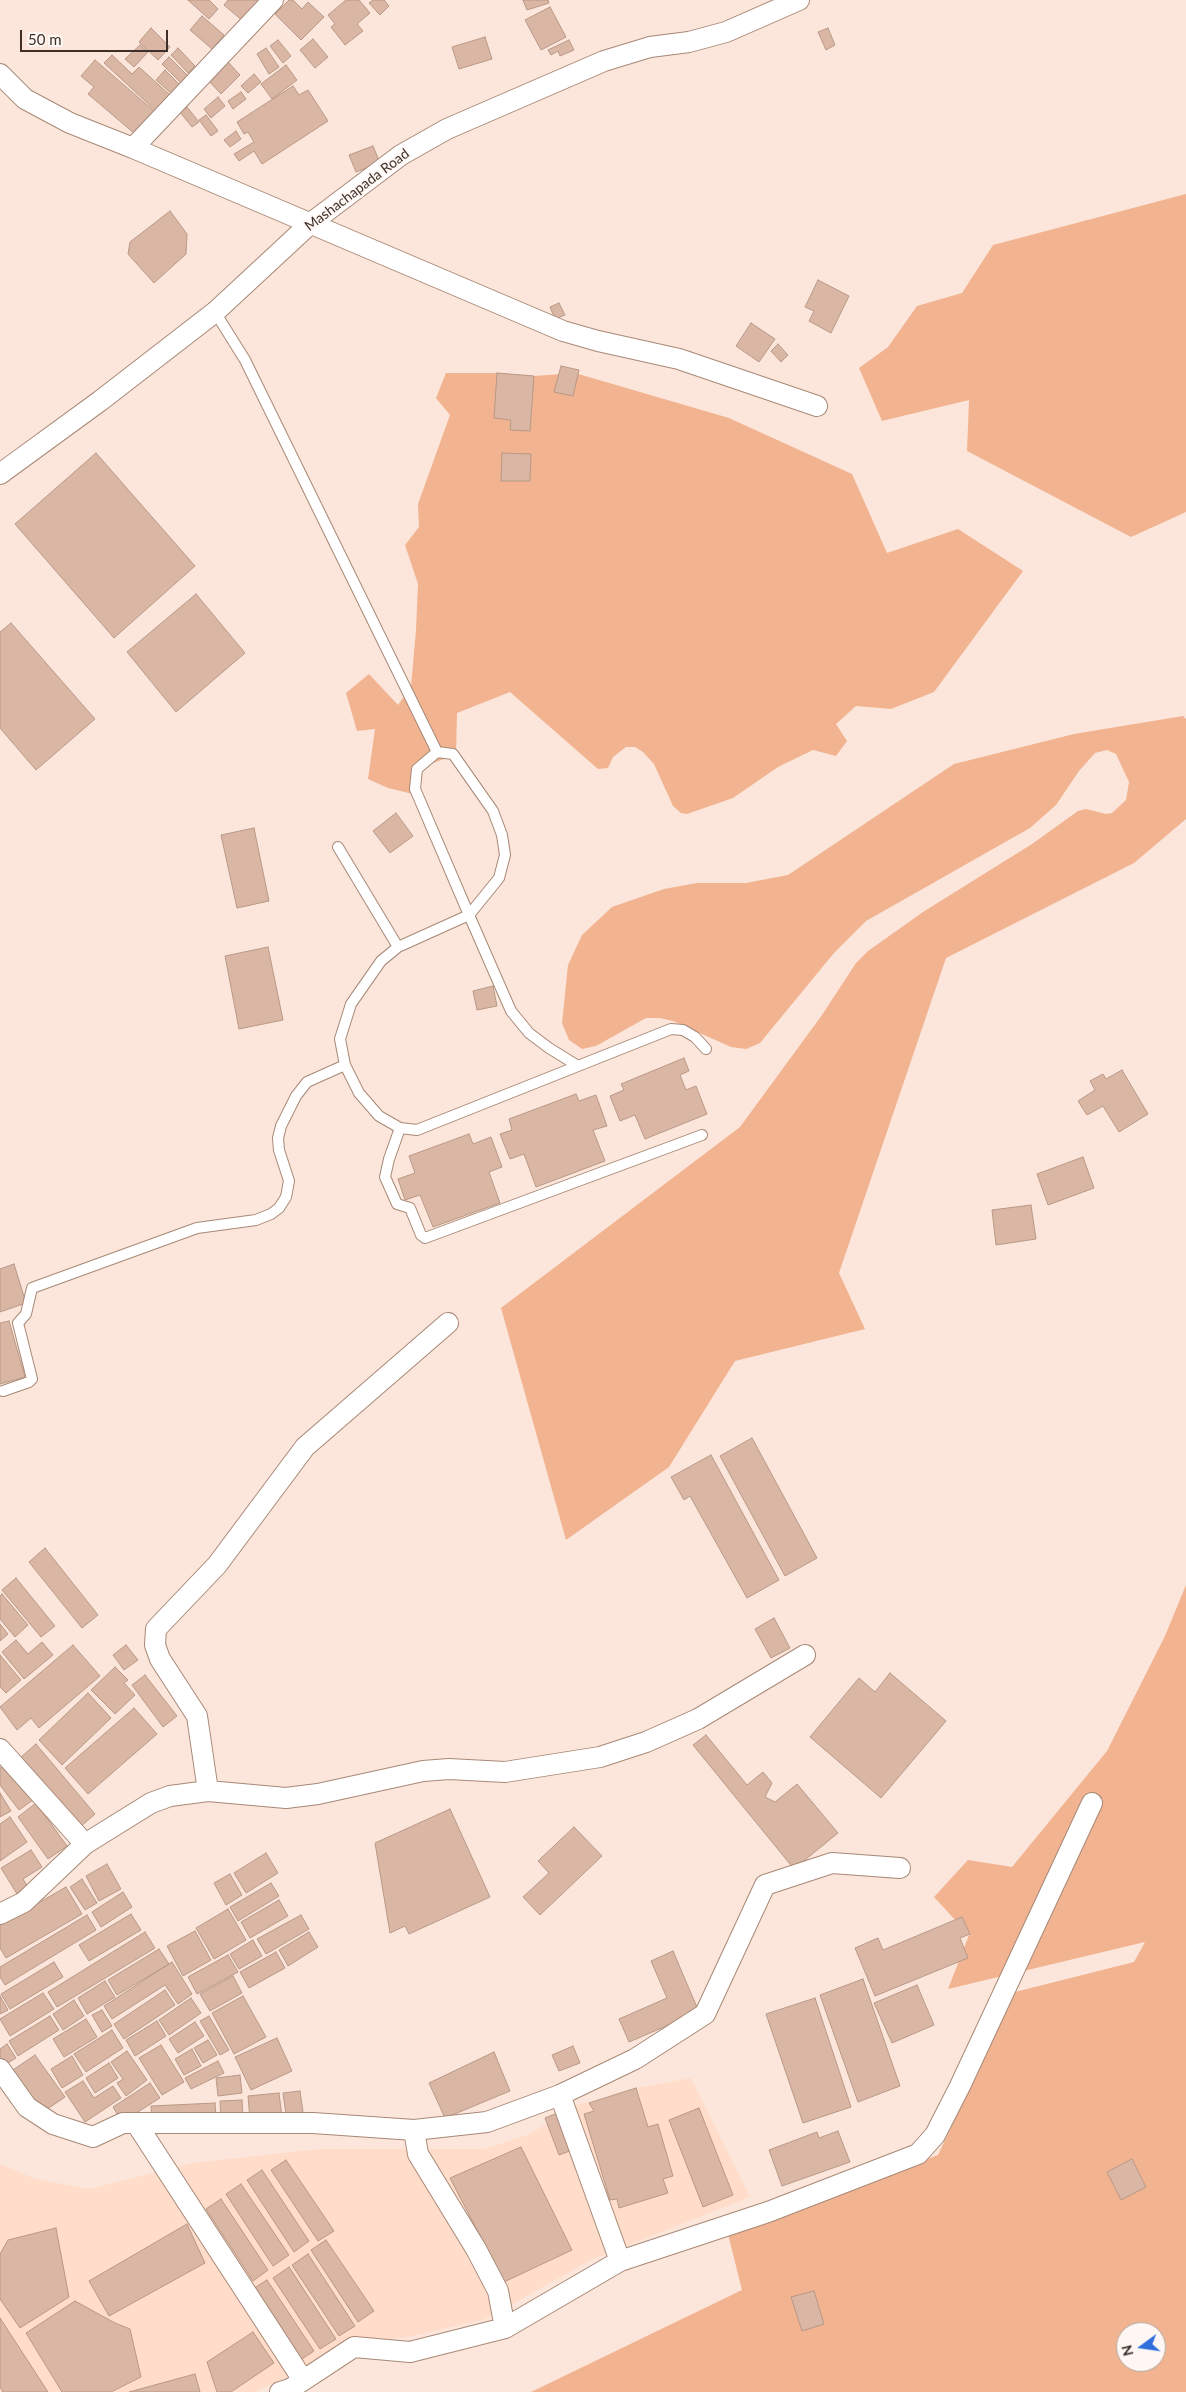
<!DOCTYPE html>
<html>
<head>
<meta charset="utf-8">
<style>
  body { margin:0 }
  #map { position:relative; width:1186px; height:2392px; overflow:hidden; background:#fce6db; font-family:Lato,sans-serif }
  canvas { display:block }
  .north { position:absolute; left:1116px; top:2322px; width:50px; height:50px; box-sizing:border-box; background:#fef7f3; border:1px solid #b1a7a2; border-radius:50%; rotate:256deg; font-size:14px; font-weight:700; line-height:20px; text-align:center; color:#3e3029 }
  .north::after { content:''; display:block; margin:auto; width:18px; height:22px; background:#3070dd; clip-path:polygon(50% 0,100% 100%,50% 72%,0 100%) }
  .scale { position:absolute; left:20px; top:30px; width:148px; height:22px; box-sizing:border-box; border:2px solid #3e3029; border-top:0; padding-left:6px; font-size:15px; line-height:18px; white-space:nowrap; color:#3e3029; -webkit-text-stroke:4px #fef7f3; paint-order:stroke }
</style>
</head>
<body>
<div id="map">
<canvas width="1186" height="2392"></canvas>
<div class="north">N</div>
<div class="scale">50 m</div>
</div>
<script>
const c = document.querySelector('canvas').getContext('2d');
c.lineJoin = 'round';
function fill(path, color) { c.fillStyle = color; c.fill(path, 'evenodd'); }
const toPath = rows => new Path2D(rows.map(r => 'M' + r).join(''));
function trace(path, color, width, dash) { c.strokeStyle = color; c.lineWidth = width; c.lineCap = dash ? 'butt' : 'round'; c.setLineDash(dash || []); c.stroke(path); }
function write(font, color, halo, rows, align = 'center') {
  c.font = font + ' Lato,sans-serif'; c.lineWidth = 4; c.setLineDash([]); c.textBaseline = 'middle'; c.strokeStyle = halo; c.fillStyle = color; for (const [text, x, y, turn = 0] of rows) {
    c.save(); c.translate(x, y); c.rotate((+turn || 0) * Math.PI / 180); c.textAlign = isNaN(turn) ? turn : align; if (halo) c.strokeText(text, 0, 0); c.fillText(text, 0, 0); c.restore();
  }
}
const built = toPath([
  [691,2078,750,2197,591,2260,486,2319,408,2337,352,2343,293,2375,254,2392,0,2392,0,2164,36,2179,89,2189,193,2163,318,2149,484,2149,530,2134,575,2106,636,2088]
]);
const green = toPath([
  [1186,194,1186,512,1131,537,967,451,969,400,882,421,859,368,888,347,917,306,962,293,993,245],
  [446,373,497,373,534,376,575,373,729,418,852,474,887,553,958,529,1023,571,934,692,891,709,856,706,836,724,847,741,836,756,813,750,778,767,733,798,687,814,681,813,673,806,654,764,643,752,635,747,626,747,613,757,608,768,598,769,510,692,457,713,456,755,421,767,417,795,388,788,368,779,375,729,357,731,346,693,369,674,398,705,411,686,416,630,418,584,405,545,419,527,418,504,450,415,436,398],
  [1183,716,1186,719,1186,819,1134,863,946,958,839,1273,865,1329,735,1361,669,1467,566,1540,501,1308,740,1127,822,1015,856,963,868,951,923,912,1032,844,1078,811,1086,809,1106,814,1112,813,1126,800,1129,782,1116,754,1107,750,1095,753,1079,771,1056,805,1030,828,866,921,834,953,760,1043,746,1049,731,1047,673,1021,660,1018,646,1018,596,1046,582,1049,569,1040,562,1023,568,965,582,935,612,907,664,889,697,883,746,883,788,875,954,764,1074,734],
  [1186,1585,1186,2392,531,2392,742,2290,728,2234,938,2155,1015,1992,1134,1962,1145,1942,948,1989,969,1935,934,1897,968,1860,1012,1867,1107,1751,1165,1636],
  [1126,2332,1156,2332,1156,2362,1126,2362]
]);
const building = toPath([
  [188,0,209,0,218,9,209,19,188,0],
  [228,0,262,0,244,22,224,5,228,0],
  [289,0,293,0,302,9,308,2,324,17,301,40,275,14,289,0],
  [346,0,359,0,370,13,357,24,363,31,345,45,331,27,335,24,328,15,346,0],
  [373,0,384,0,389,6,380,15,369,3,373,0],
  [523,0,548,0,549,3,527,10,523,0],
  [550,7,566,37,541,50,525,20,550,7],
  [202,16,224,35,212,49,190,30,202,16],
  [151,28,170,47,158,60,139,42,151,28],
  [828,28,835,45,826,50,818,32,828,28],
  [485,37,492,59,459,69,452,47,485,37],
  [313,39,328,57,315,68,300,50,313,39],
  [278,40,291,56,283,63,270,46,278,40],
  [569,40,574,50,560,56,558,51,551,55,548,50,569,40],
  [140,45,148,52,134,67,125,59,140,45],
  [178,48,195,66,188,73,171,55,178,48],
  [266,48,279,67,269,74,257,54,266,48],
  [112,55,132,74,139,67,171,96,157,112,104,63,112,55],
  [169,57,188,76,181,83,162,64,169,57],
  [95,60,154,111,135,134,88,94,94,87,81,76,95,60],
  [228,62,240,75,221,94,209,81,228,62],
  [286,65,297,80,272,99,261,84,286,65],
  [165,70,180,85,172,94,156,80,165,70],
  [254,74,261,82,248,93,241,86,254,74],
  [293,86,299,95,308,90,328,121,262,164,254,151,239,161,234,154,254,142,248,132,244,134,237,122,293,86],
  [241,92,246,99,233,109,228,101,241,92],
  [218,97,225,106,211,118,204,109,218,97],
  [187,107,199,122,192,127,180,112,187,107],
  [206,115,218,131,211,136,199,120,206,115],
  [236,131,241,139,230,147,224,140,236,131],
  [373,146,380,163,356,172,349,155,373,146],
  [170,211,187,234,186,254,154,283,128,254,130,242,170,211],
  [818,280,849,296,831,333,809,321,814,311,805,307,818,280],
  [559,303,565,315,555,319,550,307,559,303],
  [751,323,775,339,759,362,736,346,751,323],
  [778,344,788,355,781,362,771,351,778,344],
  [561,366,579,370,573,396,554,392,561,366],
  [497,373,534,376,530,431,510,430,511,420,494,418,497,373],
  [96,453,195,566,114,638,15,524,96,453],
  [502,453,531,454,530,481,501,481,502,453],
  [196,594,245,653,176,712,127,652,196,594],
  [11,623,95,719,36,770,0,728,0,632,11,623],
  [396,813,413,836,390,853,373,831,396,813],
  [254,828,269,901,237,908,221,835,254,828],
  [268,947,283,1020,239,1029,225,956,268,947],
  [493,986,497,1006,477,1010,473,991,493,986],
  [684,1058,689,1071,680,1075,686,1090,696,1086,707,1114,645,1139,635,1115,620,1121,610,1096,624,1090,621,1084,684,1058],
  [1122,1070,1148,1114,1119,1132,1103,1106,1087,1115,1078,1101,1095,1090,1090,1081,1103,1074,1106,1079,1122,1070],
  [576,1094,579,1101,596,1095,607,1126,593,1130,605,1161,536,1187,524,1154,510,1159,500,1134,512,1130,509,1119,576,1094],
  [469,1134,473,1144,491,1137,502,1167,489,1172,500,1203,433,1227,420,1195,405,1200,398,1179,415,1173,409,1156,469,1134],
  [1083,1157,1094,1188,1048,1205,1037,1174,1083,1157],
  [1031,1205,1036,1239,996,1245,992,1210,1031,1205],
  [14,1264,26,1303,0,1312,0,1269,14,1264],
  [9,1321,25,1377,0,1384,0,1323,9,1321],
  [752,1438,817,1558,785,1576,720,1456,752,1438],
  [711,1455,779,1580,747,1598,690,1496,684,1500,671,1477,711,1455],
  [45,1548,98,1615,82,1628,29,1562,45,1548],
  [16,1578,55,1626,41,1637,2,1590,16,1578],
  [2,1594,28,1625,15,1637,0,1619,0,1596,2,1594],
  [774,1618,790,1648,771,1658,755,1629,774,1618],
  [0,1624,8,1634,0,1641,0,1624],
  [16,1640,28,1654,42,1642,53,1655,24,1679,2,1652,16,1640],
  [73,1645,100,1676,39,1728,31,1718,17,1730,0,1707,73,1645],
  [126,1645,138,1660,124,1670,113,1655,126,1645],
  [0,1655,21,1680,6,1693,0,1687,0,1655],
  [115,1667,128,1680,124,1683,135,1695,115,1714,91,1690,115,1667],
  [890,1673,946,1721,881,1798,810,1737,859,1678,875,1692,890,1673],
  [145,1675,177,1716,163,1727,132,1685,145,1675],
  [88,1693,111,1718,62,1765,39,1740,88,1693],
  [134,1708,157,1734,88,1794,65,1768,134,1708],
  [706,1735,747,1785,763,1772,772,1783,765,1797,775,1802,797,1784,838,1833,794,1869,693,1745,706,1735],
  [36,1744,95,1814,79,1828,20,1758,36,1744],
  [6,1764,33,1800,19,1810,0,1785,0,1768,6,1764],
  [0,1793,11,1811,0,1817,0,1793],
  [36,1803,67,1846,48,1859,18,1817,36,1803],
  [450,1809,490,1897,409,1934,405,1926,390,1933,375,1843,450,1809],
  [10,1817,27,1842,0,1861,0,1824,10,1817],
  [574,1827,602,1856,540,1915,523,1897,549,1873,538,1861,574,1827],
  [31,1850,42,1867,23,1879,28,1887,17,1894,1,1868,31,1850],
  [266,1853,278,1873,246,1893,234,1873,266,1853],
  [107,1864,121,1889,99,1901,86,1876,107,1864],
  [230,1874,242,1895,226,1905,214,1883,230,1874],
  [82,1879,97,1903,85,1910,70,1887,82,1879],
  [271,1883,279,1896,238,1921,230,1907,271,1883],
  [66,1887,82,1914,6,1958,0,1948,0,1925,66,1887],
  [123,1892,132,1907,101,1927,92,1912,123,1892],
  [279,1900,288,1916,250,1938,241,1922,279,1900],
  [228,1909,246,1940,214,1959,196,1928,228,1909],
  [131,1914,141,1930,89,1961,79,1945,131,1914],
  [87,1915,96,1930,5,1985,0,1977,0,1967,87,1915],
  [301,1915,309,1929,266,1954,257,1939,301,1915],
  [962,1917,970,1934,960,1938,968,1958,875,1996,855,1948,878,1938,883,1950,962,1917],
  [195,1931,211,1960,183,1976,167,1946,195,1931],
  [145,1932,155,1948,57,2007,48,1992,145,1932],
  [309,1932,318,1947,288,1966,279,1950,309,1932],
  [253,1940,262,1956,239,1969,230,1954,253,1940],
  [159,1949,169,1964,117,1995,108,1980,159,1949],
  [673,1951,699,2012,629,2042,619,2019,667,1998,651,1961,673,1951],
  [276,1952,285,1968,249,1988,240,1972,276,1952],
  [228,1955,238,1972,197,1994,188,1977,228,1955],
  [54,1962,63,1977,10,2009,1,1994,54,1962],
  [172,1962,192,1994,178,2004,165,1985,112,2019,104,2006,172,1962],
  [233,1976,242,1993,210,2011,200,1994,233,1976],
  [863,1979,900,2086,858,2102,820,1995,863,1979],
  [105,1981,115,1997,87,2014,78,1998,105,1981],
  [917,1985,934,2025,892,2043,874,2003,917,1985],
  [165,1990,175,2005,124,2039,114,2024,165,1990],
  [43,1993,54,2009,10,2036,0,2019,43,1993],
  [0,1996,8,2010,0,2014,0,1996],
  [243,1996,266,2037,234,2054,212,2013,243,1996],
  [191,1998,201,2013,169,2035,159,2020,191,1998],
  [815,1998,851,2107,803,2123,766,2014,815,1998],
  [74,2000,84,2016,63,2030,53,2014,74,2000],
  [102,2010,112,2026,102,2032,92,2015,102,2010],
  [50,2016,59,2030,18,2056,9,2041,50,2016],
  [209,2016,229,2050,220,2055,200,2021,209,2016],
  [86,2019,97,2037,64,2057,53,2039,86,2019],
  [157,2021,166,2036,135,2056,126,2040,157,2021],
  [195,2022,204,2036,178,2053,169,2039,195,2022],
  [112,2030,123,2048,86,2072,74,2054,112,2030],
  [277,2038,292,2071,251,2090,235,2057,277,2038],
  [208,2040,217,2055,203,2063,194,2048,208,2040],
  [7,2044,16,2058,3,2066,0,2062,0,2049,7,2044],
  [161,2045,184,2082,162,2095,139,2058,161,2045],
  [573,2046,580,2063,559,2071,552,2055,573,2046],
  [192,2049,201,2066,184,2075,175,2059,192,2049],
  [127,2051,147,2080,126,2096,117,2083,123,2079,111,2062,127,2051],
  [494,2052,510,2091,445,2118,429,2083,494,2052],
  [35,2055,65,2097,40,2114,10,2072,35,2055],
  [72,2056,83,2075,62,2088,51,2069,72,2056],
  [218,2061,224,2073,191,2089,185,2078,218,2061],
  [109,2063,118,2078,95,2093,86,2078,109,2063],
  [240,2075,242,2093,218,2096,216,2078,240,2075],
  [83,2081,94,2098,113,2086,121,2098,85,2122,65,2092,83,2081],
  [150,2083,160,2098,122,2122,113,2107,150,2083],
  [636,2088,648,2127,658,2124,673,2176,663,2179,668,2193,619,2208,617,2199,610,2200,584,2114,594,2111,589,2103,636,2088],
  [300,2091,304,2119,287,2121,283,2093,300,2091],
  [279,2093,282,2117,250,2120,248,2096,279,2093],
  [242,2100,243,2118,221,2119,220,2101,242,2100],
  [215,2103,216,2118,152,2121,151,2106,215,2103],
  [699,2108,733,2195,703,2207,669,2120,699,2108],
  [560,2112,575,2149,559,2155,545,2118,560,2112],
  [838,2131,850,2162,782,2186,769,2150,817,2132,819,2138,838,2131],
  [521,2147,572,2250,504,2282,450,2178,521,2147],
  [1132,2159,1146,2187,1121,2200,1107,2172,1132,2159],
  [286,2160,334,2231,318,2241,271,2170,286,2160],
  [262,2170,309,2241,294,2252,247,2180,262,2170],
  [241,2184,289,2255,273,2266,226,2194,241,2184],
  [221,2199,268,2270,253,2281,206,2209,221,2199],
  [187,2224,205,2263,109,2316,89,2281,187,2224],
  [56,2228,69,2297,20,2328,0,2299,0,2254,8,2240,56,2228],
  [326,2240,374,2311,358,2322,311,2250,326,2240],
  [308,2254,355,2326,339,2336,292,2265,308,2254],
  [289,2267,336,2339,320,2349,273,2278,289,2267],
  [267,2280,314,2351,299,2361,251,2290,267,2280],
  [814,2291,824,2324,802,2331,791,2297,814,2291],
  [75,2301,115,2323,130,2329,141,2377,111,2392,62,2392,26,2333,75,2301],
  [0,2318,48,2392,3,2392,0,2387,0,2318],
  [253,2332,274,2363,231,2392,217,2392,207,2362,253,2332],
  [195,2374,200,2392,129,2392,195,2374]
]);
const lane = toPath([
  [215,312,245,360,437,752],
  [338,847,398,947],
  [578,1066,549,1048,529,1033,511,1011,469,915,415,789,417,769,437,752,453,754,493,811,502,835,505,855,499,878,469,915,398,947,381,961,351,1004,340,1039,345,1065,359,1093,379,1116,400,1128,417,1130,671,1029,683,1030,695,1037,706,1049],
  [400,1128,389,1159,385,1177,397,1204,410,1208,421,1235,425,1238,702,1135],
  [3,1391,29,1382,32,1379,18,1323,26,1314,32,1288,197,1228,256,1220,271,1214,279,1208,286,1197,289,1181,279,1150,278,1138,281,1126,296,1096,307,1082,345,1065]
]);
const street = toPath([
  [0,74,25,99,70,123,133,148,563,331,598,341,679,359,817,406],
  [133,148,273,0],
  [0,474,100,401,215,312,311,223,401,155,447,129,604,61,650,47,689,42,726,32,799,0],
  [0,1749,85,1844],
  [208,1791,197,1716,160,1659,155,1645,156,1629,217,1565,305,1447,448,1323],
  [0,1914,24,1902,85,1844,151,1803,170,1796,208,1791,286,1798,318,1794,423,1771,449,1769,505,1772,600,1757,646,1742,698,1719,805,1655],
  [0,2069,27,2107,53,2124,93,2137,123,2123,313,2123,414,2130,487,2122,560,2095,635,2059,705,2014,765,1885,832,1863,900,1868],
  [560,2095,620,2261],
  [136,2123,303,2380],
  [414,2130,418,2154,476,2249,498,2291,505,2328],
  [280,2392,290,2389,354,2347,410,2352,505,2328,620,2261,768,2212,918,2154,935,2135,960,2086,1092,1803]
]);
const streetNames = [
  ["Mashachapada Road",357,190,-37]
];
fill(built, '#ffddca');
fill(green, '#f1b390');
fill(building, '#dab7a5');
trace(building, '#b99886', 1);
trace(lane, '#a88876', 12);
trace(street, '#a88876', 22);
trace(lane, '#fff', 10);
trace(street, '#fff', 20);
write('14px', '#3e3029', '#fef7f3', streetNames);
</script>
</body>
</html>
